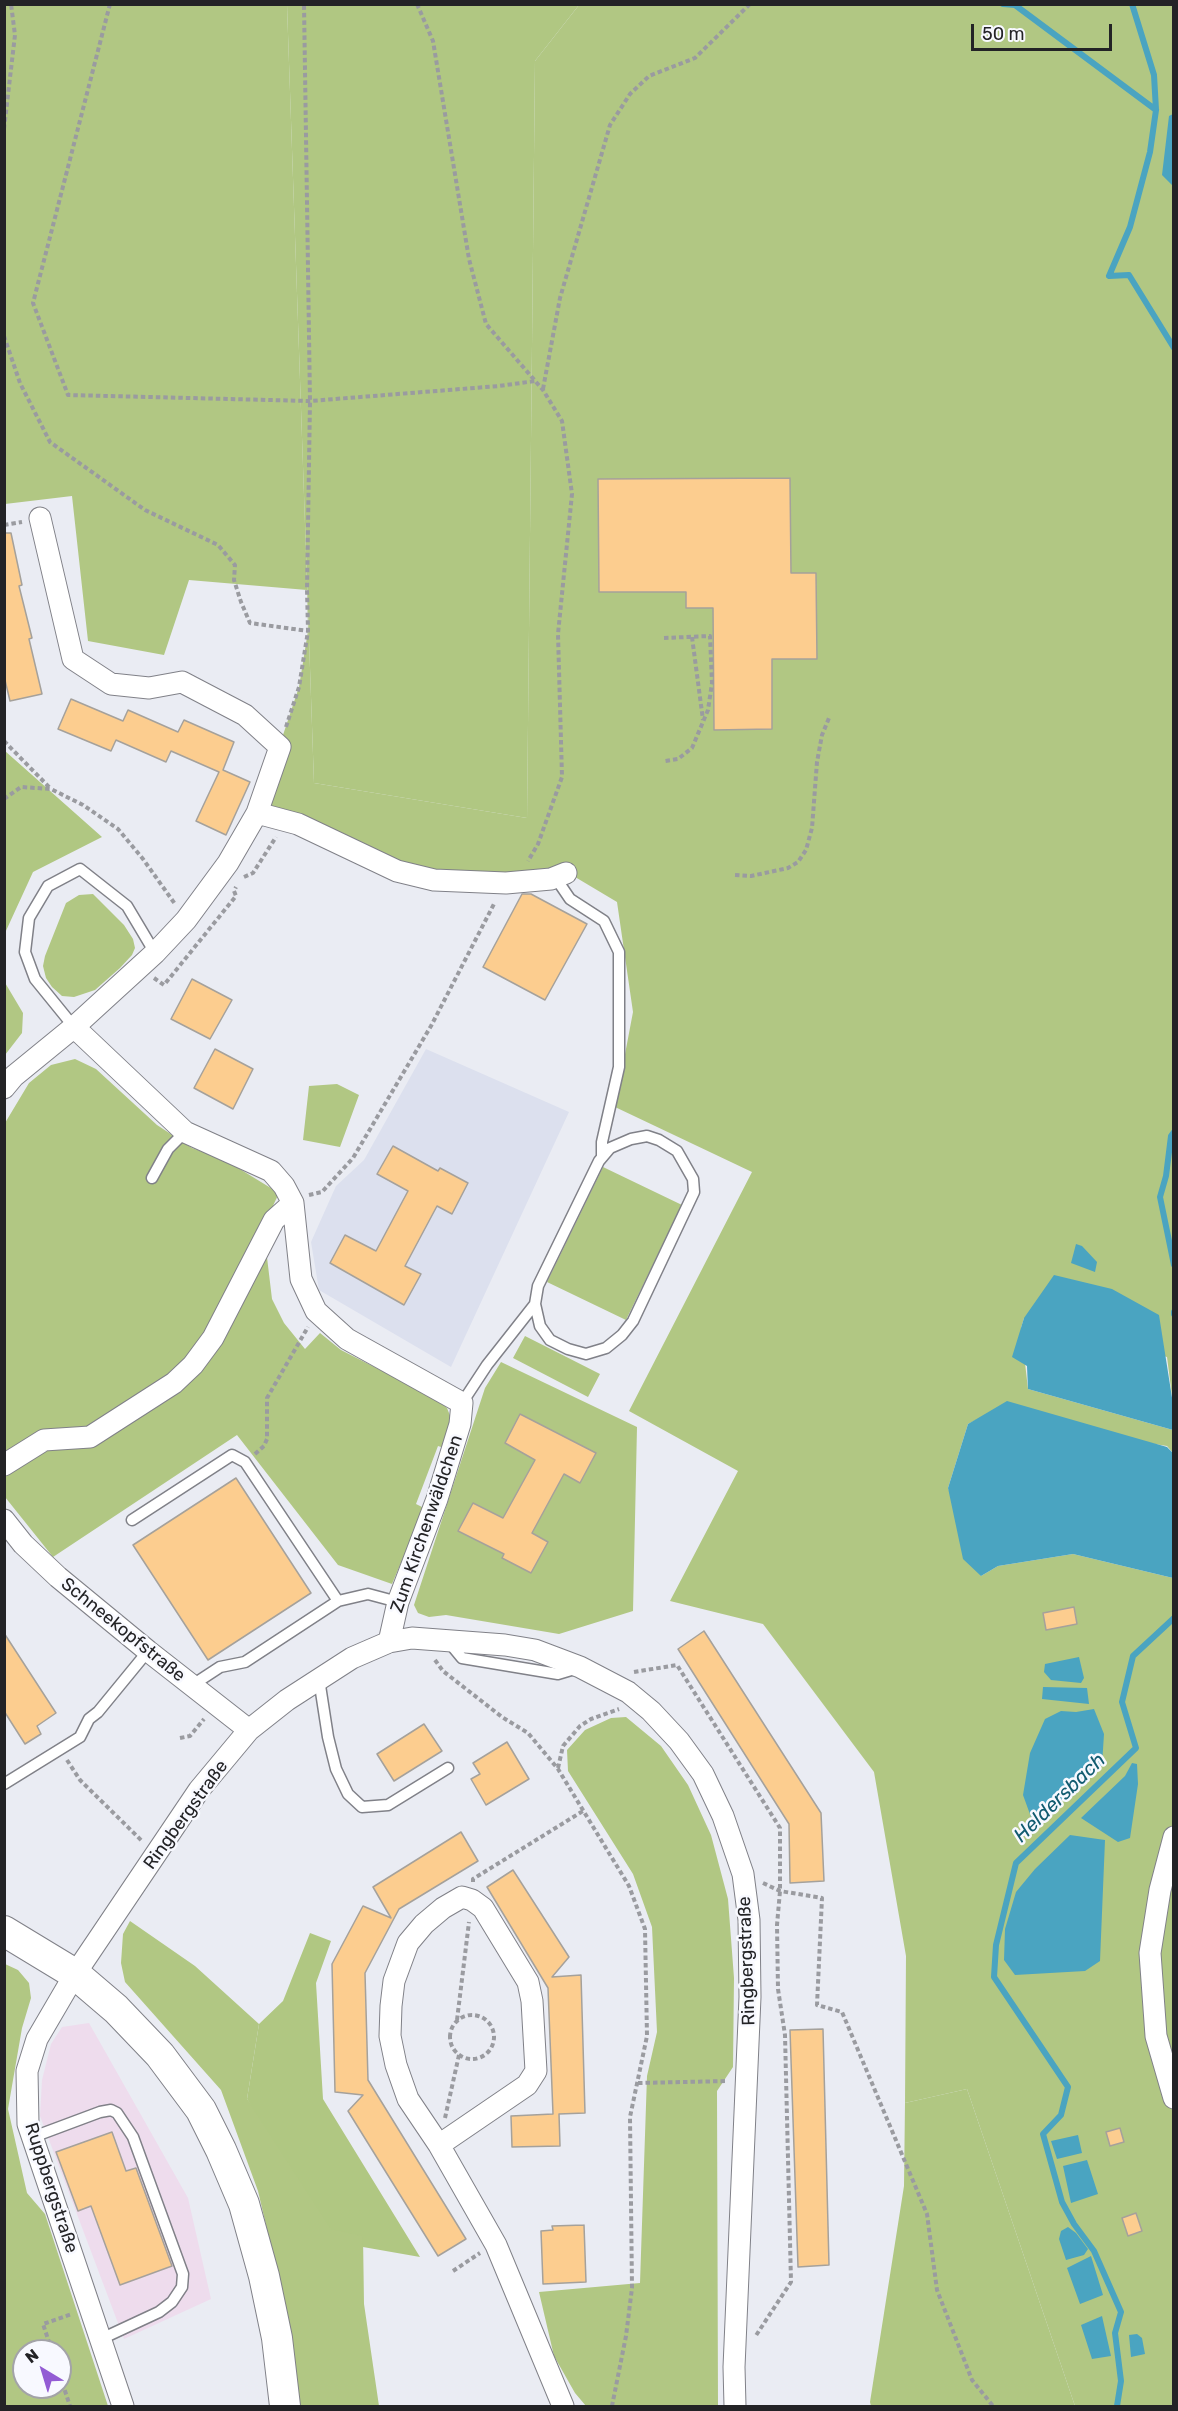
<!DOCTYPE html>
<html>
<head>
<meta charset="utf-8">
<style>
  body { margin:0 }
  #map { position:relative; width:1178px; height:2411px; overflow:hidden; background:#eaecf3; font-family:Rubik,sans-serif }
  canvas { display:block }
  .frame { position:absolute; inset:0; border:6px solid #232326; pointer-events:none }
  .north { position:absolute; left:12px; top:2339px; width:60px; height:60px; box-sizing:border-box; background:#f8f9ff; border:2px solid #a3a3a8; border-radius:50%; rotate:322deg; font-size:16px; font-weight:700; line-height:24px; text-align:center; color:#232326 }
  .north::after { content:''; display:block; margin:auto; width:21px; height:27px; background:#935cd4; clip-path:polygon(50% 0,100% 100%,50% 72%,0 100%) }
  .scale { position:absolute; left:971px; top:24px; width:141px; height:27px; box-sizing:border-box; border:3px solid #232326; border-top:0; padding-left:8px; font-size:18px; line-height:21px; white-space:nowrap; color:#232326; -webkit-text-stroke:4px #f8f9ff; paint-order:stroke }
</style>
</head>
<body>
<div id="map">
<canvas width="1178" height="2411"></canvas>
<div class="frame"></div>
<div class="north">N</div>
<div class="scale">50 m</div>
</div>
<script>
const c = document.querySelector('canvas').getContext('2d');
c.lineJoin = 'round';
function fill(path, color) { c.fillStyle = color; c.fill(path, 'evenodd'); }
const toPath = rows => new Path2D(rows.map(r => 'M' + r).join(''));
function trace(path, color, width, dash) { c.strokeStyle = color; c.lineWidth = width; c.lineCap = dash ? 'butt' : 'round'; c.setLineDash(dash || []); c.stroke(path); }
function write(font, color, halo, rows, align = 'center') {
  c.font = font + ' Rubik,sans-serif'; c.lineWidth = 5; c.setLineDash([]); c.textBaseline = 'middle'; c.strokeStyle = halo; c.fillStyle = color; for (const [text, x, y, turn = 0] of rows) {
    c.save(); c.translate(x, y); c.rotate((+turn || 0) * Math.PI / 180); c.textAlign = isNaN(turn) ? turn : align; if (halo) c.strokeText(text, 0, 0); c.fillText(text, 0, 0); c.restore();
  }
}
const commercial = toPath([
  [89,2023,188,2198,211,2299,124,2339,40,2116,42,2080,51,2044,62,2027]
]);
const built = toPath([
  [426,1049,569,1112,451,1367,319,1290,311,1242,336,1186,364,1160]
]);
const green = toPath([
  [4,5,287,5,314,783,527,818,535,61,579,5,1173,5,1173,1404,1167,1357,1024,1318,1021,1328,1028,1389,1173,1430,1173,1453,1167,1446,984,1416,968,1424,948,1488,981,1576,998,1566,1073,1554,1173,1578,1173,2406,1075,2406,967,2089,905,2103,906,1956,874,1772,763,1624,670,1601,738,1471,629,1411,752,1172,615,1107,633,1012,617,902,560,868,434,880,257,813,299,687,308,631,307,590,189,580,164,655,88,641,72,496,5,504],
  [93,894,124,925,133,939,135,948,132,955,120,968,95,990,74,997,62,996,52,987,46,978,43,966,45,956,66,903,79,895],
  [4,981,23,1013,22,1033,5,1055],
  [75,1059,96,1069,157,1125,192,1148,225,1160,279,1193,257,1240,266,1249,272,1299,284,1323,305,1349,320,1333,341,1350,435,1398,447,1408,455,1428,447,1449,438,1446,416,1504,424,1508,392,1584,338,1565,237,1435,53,1557,5,1497,5,1123,29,1083,51,1065],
  [337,1084,359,1095,340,1147,303,1140,309,1086],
  [603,1167,682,1205,626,1320,547,1282],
  [525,1336,600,1374,588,1397,513,1358],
  [501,1362,637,1427,633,1611,559,1634,446,1615,429,1617,418,1613,414,1605,485,1388],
  [626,1717,661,1746,688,1785,711,1835,728,1899,734,1978,733,2067,717,2091,718,2406,586,2406,575,2393,554,2356,539,2292,640,2283,647,2076,657,2032,652,1927,633,1874,568,1771,567,1750,585,1730,611,1718],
  [130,1921,195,1966,259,2024,247,2099,363,2236,364,2304,379,2406,300,2406,290,2327,258,2191,221,2090,125,1982,121,1963,123,1934],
  [5,1964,18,1970,29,1983,31,1998,22,2028,8,2109,27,2193,45,2214,108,2406,5,2406],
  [24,2351,60,2351,60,2387,24,2387]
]);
const forest = toPath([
  [287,5,579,5,535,61,527,818,314,783],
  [5,751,102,837,33,872,5,933],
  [1173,1837,1173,2067,1156,2036,1160,1890],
  [310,1933,331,1941,316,1983,323,2099,420,2257,363,2247,362,2236,331,2229,247,2099,259,2024,283,2001],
  [967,2089,1075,2406,871,2406,870,2402,904,2186,905,2103]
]);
const water = toPath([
  [1173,114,1174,114,1173,186,1162,175,1169,116],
  [1076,1244,1082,1246,1097,1262,1095,1272,1071,1263],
  [1054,1275,1112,1289,1159,1315,1173,1404,1173,1430,1028,1389,1027,1366,1012,1357,1024,1318],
  [1007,1401,1167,1447,1173,1453,1173,1578,1073,1554,998,1566,981,1576,963,1559,948,1488,968,1424],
  [1079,1657,1084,1678,1081,1683,1051,1680,1044,1672,1045,1664],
  [1043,1687,1087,1688,1089,1704,1042,1699],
  [1094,1709,1104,1734,1102,1765,1046,1814,1031,1817,1023,1795,1030,1753,1045,1719,1061,1711,1076,1712],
  [1132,1763,1137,1764,1138,1784,1130,1838,1118,1842,1081,1818,1125,1776],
  [1070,1835,1105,1840,1100,1961,1085,1971,1015,1975,1004,1960,1005,1929,1016,1892,1035,1869],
  [1078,2135,1082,2153,1057,2159,1051,2141],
  [1087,2160,1098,2194,1071,2203,1063,2166],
  [1068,2227,1076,2233,1088,2249,1084,2255,1066,2260,1059,2239,1061,2231],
  [1091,2256,1103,2295,1080,2304,1067,2268],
  [1102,2316,1111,2356,1092,2359,1081,2325],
  [1137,2334,1142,2338,1145,2354,1131,2357,1129,2335]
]);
const stream = toPath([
  [1003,4,1015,5,1156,110],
  [1132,4,1154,75,1156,110,1150,152,1130,227,1109,276,1129,275,1174,348],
  [1174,1132,1171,1136,1166,1176,1160,1197,1174,1265],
  [1174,1312,1174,1314],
  [1117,2406,1121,2381,1115,2333,1121,2312,1094,2251,1074,2224,1062,2202,1043,2134,1061,2115,1068,2087,994,1977,996,1945,1016,1863,1136,1748,1122,1702,1133,1656,1174,1618]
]);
const building = toPath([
  [790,478,791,573,816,573,817,659,772,659,772,729,714,730,713,608,686,608,686,592,599,592,598,479,790,478],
  [4,533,11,533,22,585,19,586,32,638,29,639,42,694,10,701,4,676,4,533],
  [71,699,123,721,128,710,178,732,184,720,234,742,223,770,250,782,226,835,196,821,219,772,171,751,166,762,116,740,111,751,58,729,71,699],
  [522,894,531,894,587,924,545,1000,483,967,522,894],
  [192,979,232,1000,210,1039,171,1019,192,979],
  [215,1049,253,1069,233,1109,194,1088,215,1049],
  [393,1146,438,1171,440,1168,468,1183,452,1214,437,1206,405,1266,421,1274,404,1305,330,1263,345,1235,376,1251,408,1191,377,1174,393,1146],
  [520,1414,596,1453,580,1483,564,1474,532,1533,548,1542,531,1573,502,1558,504,1554,458,1531,473,1503,503,1518,535,1460,505,1443,520,1414],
  [236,1478,311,1593,208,1660,133,1545,236,1478],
  [1074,1607,1077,1624,1046,1630,1043,1613,1074,1607],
  [704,1631,821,1813,824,1881,790,1883,789,1824,678,1649,704,1631],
  [4,1633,56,1713,37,1726,41,1734,25,1744,4,1711,4,1633],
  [424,1724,442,1751,394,1781,377,1754,424,1724],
  [507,1742,529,1779,486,1805,471,1779,480,1774,473,1763,507,1742],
  [461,1832,478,1861,399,1909,365,1973,368,2080,466,2239,438,2256,348,2111,363,2095,335,2092,332,1964,363,1906,391,1918,373,1887,461,1832],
  [513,1870,569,1957,552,1977,581,1975,585,2113,559,2114,560,2146,512,2147,511,2116,553,2114,548,1988,487,1887,513,1870],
  [823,2029,829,2265,798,2267,790,2030,823,2029],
  [1120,2128,1124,2142,1110,2146,1106,2132,1120,2128],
  [112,2132,126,2171,136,2168,172,2266,120,2285,91,2206,78,2211,56,2152,112,2132],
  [1136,2213,1142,2231,1128,2236,1122,2218,1136,2213],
  [584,2225,586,2282,543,2284,541,2231,553,2230,552,2226,584,2225]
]);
const path = toPath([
  [110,4,33,303,68,395,310,401,499,386,535,381],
  [417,4,433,41,469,259,486,324,543,390,562,421,572,494,558,634,562,777,538,844,528,861],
  [4,129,15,35,11,4],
  [4,336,20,383,50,442,145,510,218,545,235,565,234,580,241,602,250,623,308,631],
  [543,389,560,298,610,125,630,94,649,76,695,58,750,4],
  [4,525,22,522],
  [692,637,703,720],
  [664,638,710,636,712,683,708,710,692,748,678,759,665,761],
  [286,727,299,687,308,631,307,590,310,401,304,4],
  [4,741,50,788],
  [4,799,21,787,51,789,83,805,118,829,143,859,175,904],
  [735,875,751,876,788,868,798,862,806,850,812,828,817,762,822,735,829,718],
  [244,877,253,873,276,837],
  [154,978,164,985,236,896,234,891,236,887],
  [309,1195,322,1192,353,1158,431,1026,495,902],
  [255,1454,264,1446,267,1439,267,1398,308,1327],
  [435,1660,443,1671,502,1717,528,1733,558,1769,629,1886,645,1929,647,2036,630,2117,632,2288,626,2336,612,2406],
  [634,1672,677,1665,780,1828,780,1891,777,1925,778,1989,785,2035,791,2282,755,2337],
  [180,1738,190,1736,204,1719],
  [67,1760,80,1780,143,1842],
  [558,1768,563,1746,580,1726,591,1719,619,1709],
  [473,1882,473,1879,583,1811],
  [763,1883,780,1891,822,1898,817,2005,842,2012,927,2214,937,2290,972,2380,993,2406],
  '450 2037a22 22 0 1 1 44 0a22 22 0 1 1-44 0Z',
  [457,2020,469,1922],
  [638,2083,727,2081],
  [445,2118,459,2055],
  [453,2271,480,2253],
  [52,2351,43,2324,72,2314],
  [60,2376,70,2406]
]);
const lane = toPath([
  [555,877,570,899,604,921,619,952,619,1067,602,1142,602,1157],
  [74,1027,35,979,25,952,29,918,48,886,80,869,127,906,155,953],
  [152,1178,168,1149,185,1132],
  [462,1403,487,1365,535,1304,538,1286,599,1161,610,1148,631,1139,647,1136,659,1140,677,1151,693,1179,694,1192,633,1321,622,1335,606,1348,586,1354,568,1349,550,1340,540,1326,535,1304],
  [132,1520,232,1455,245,1462,338,1601],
  [448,1641,462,1658,558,1674,578,1668],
  [319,1679,328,1737,336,1769,348,1794,362,1807,388,1805,448,1768],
  [191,1686,220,1667,245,1662,338,1601,368,1594,398,1602],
  [4,1784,80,1737,89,1719,98,1712,148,1651],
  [33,2137,100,2112,111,2110,117,2113,133,2137,183,2274,182,2287,172,2302,159,2312,101,2339]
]);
const street = toPath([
  [257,813,298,824,397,871,434,880,506,883,551,879,566,873],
  [74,1027,185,1132,271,1171,284,1186,293,1203,301,1279,316,1311,347,1339,462,1403,460,1424,437,1499,398,1602,389,1642],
  [4,1088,14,1076,74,1027,155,953,186,920,228,863,257,813,280,747,245,715,182,682,149,688,111,684,73,659,40,518],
  [4,1465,44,1440,90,1437,174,1383,193,1365,213,1338,274,1220,293,1203],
  [4,1520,23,1544,58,1577,148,1651,249,1730],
  [1174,1837,1160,1890,1150,1953,1156,2036,1174,2098],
  [439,2145,527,2085,536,2071,532,2001,528,1982,483,1908,472,1900,462,1897,443,1908,424,1924,408,1943,394,1981,391,2006,390,2036,396,2065,408,2099,439,2145,496,2245,563,2406],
  [123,2406,28,2124,27,2071,37,2039,75,1974,199,1790,249,1730,287,1700,352,1658,389,1642,412,1638,505,1645,535,1650,580,1667,628,1692,651,1711,679,1741,703,1774,723,1816,743,1874,749,1920,750,1997,734,2367,735,2406]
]);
const secondary = toPath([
  [4,1931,75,1974,116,2009,160,2055,201,2110,221,2150,244,2204,264,2276,277,2338,285,2406]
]);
const streetNames = [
  ["Zum Kirchenwäldchen",427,1524,-71],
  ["Schneekopfstraße",123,1630,39],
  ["Ringbergstraße",186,1815,-54],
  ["Ringbergstraße",747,1961,-92],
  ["Ruppbergstraße",51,2188,72]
];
const waterNames = [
  ["Heldersbach",1060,1798,-44]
];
fill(commercial, '#eedced');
fill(built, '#dce0ee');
fill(green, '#b1c783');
fill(forest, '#b0c782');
fill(water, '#4aa4c1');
trace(stream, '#4aa4c1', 6);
fill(building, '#fccd8f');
trace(building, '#a5a19b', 1.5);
trace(lane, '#808188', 13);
trace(street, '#808188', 23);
trace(secondary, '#808188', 32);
trace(path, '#9a9ba0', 4, [4.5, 3]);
trace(lane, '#fff', 10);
trace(street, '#fff', 21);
trace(secondary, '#fff', 30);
write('18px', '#232326', '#f8f9ff', streetNames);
write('italic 20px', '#115b70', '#f8f9ff', waterNames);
</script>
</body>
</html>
